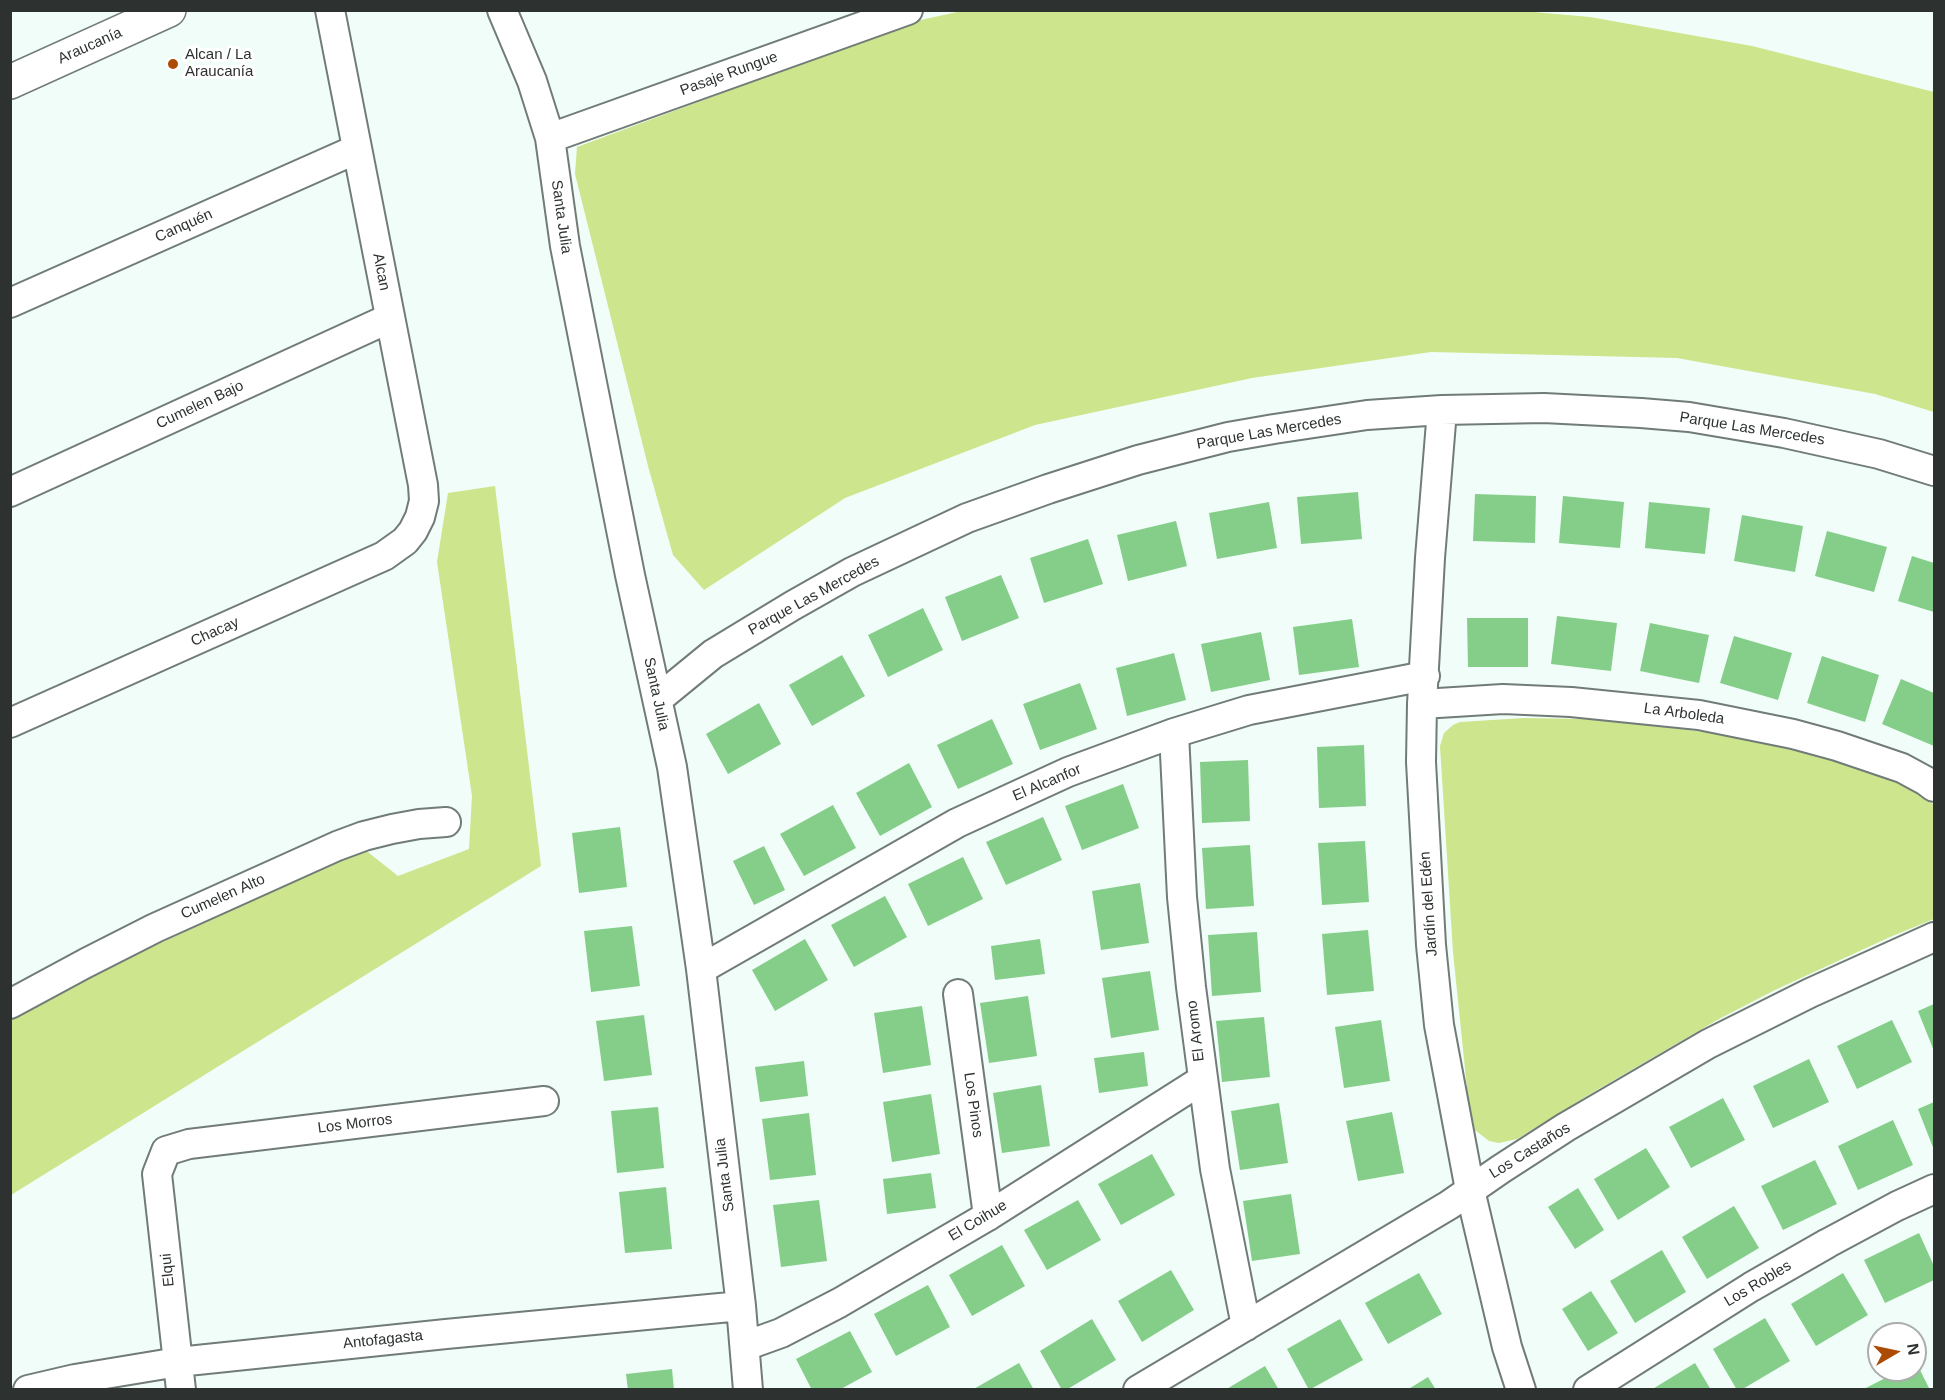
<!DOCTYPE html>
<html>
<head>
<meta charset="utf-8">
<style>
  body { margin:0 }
  #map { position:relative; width:1945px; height:1400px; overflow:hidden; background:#f1fdf8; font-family:Helvetica,sans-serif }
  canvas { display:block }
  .frame { position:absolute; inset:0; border:12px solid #2d3230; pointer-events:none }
  .north { position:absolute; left:1867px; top:1322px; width:60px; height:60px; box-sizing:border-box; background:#fff; border:2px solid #abadac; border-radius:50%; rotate:81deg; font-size:16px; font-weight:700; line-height:24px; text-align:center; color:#2d3230 }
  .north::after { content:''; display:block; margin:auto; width:21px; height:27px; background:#ac4b03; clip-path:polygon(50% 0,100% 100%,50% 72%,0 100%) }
</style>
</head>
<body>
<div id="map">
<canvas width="1945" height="1400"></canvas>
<div class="frame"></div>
<div class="north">N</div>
</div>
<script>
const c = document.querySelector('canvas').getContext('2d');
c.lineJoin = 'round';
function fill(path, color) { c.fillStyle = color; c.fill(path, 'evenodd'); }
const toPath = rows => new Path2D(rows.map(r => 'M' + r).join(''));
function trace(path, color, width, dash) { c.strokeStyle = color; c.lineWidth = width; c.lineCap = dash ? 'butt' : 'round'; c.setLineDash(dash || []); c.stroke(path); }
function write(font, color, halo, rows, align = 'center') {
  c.font = font + ' Helvetica,sans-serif'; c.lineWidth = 6; c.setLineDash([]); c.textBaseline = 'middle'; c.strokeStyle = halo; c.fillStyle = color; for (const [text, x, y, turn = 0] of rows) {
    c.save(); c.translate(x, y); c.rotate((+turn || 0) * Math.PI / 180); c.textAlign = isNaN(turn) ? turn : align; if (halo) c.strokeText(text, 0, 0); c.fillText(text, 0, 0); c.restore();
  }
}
const green = toPath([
  [1511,10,1590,17,1752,46,1934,92,1934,412,1875,394,1677,358,1431,352,1252,378,1035,425,845,498,704,590,673,555,648,466,575,174,577,147,916,21,962,11],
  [495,486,541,866,11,1195,10,1015,33,1002,364,849,398,876,469,849,472,796,437,562,448,493],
  [1524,718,1585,719,1651,725,1748,738,1853,763,1912,788,1934,805,1934,919,1890,937,1775,990,1719,1019,1595,1091,1517,1139,1499,1143,1489,1141,1475,1130,1468,1098,1453,952,1440,746,1444,733,1453,725,1460,722]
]);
const building = toPath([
  [1358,492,1362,539,1301,544,1297,497],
  [1475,494,1536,496,1535,543,1473,541],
  [1563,496,1624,502,1620,548,1559,543],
  [1269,502,1277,548,1217,559,1209,513],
  [1649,502,1710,508,1705,554,1645,548],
  [1742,515,1803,526,1795,572,1734,561],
  [1176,521,1187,566,1128,581,1117,535],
  [1827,531,1887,547,1874,592,1815,576],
  [1088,539,1103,584,1044,603,1030,558],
  [1912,556,1934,563,1934,612,1898,601],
  [1001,575,1019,618,962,641,945,597],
  [923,608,943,650,888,677,868,635],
  [1557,616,1617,623,1611,671,1551,664],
  [1467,618,1528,618,1528,667,1468,667],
  [1352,619,1359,667,1299,675,1293,627],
  [1650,623,1709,635,1699,683,1640,671],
  [1261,632,1270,680,1211,692,1201,644],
  [1734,636,1792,653,1778,700,1720,683],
  [1174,653,1186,700,1127,716,1116,668],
  [842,655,865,696,812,726,789,685],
  [1822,656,1879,675,1865,722,1807,703],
  [1901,679,1934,693,1934,746,1882,724],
  [1080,683,1097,729,1040,750,1023,704],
  [759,703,781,744,728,774,706,734],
  [992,719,1013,764,958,789,937,745],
  [1364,745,1366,806,1319,808,1317,747],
  [1248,760,1250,821,1202,823,1200,762],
  [909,763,932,807,880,836,856,793],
  [1123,784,1139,828,1082,850,1065,806],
  [833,805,856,848,804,876,780,834],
  [1043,817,1062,860,1006,885,986,842],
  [620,827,627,887,579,893,572,833],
  [1365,841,1369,902,1322,905,1318,843],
  [1250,845,1254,906,1206,909,1202,848],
  [764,846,785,890,754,905,733,861],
  [963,857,983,899,928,926,908,884],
  [1140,883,1149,943,1101,950,1092,891],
  [885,896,907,937,854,967,831,925],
  [632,926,640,986,591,992,584,931],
  [1368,930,1374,991,1327,995,1322,934],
  [1257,932,1261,992,1212,996,1208,935],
  [805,939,828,980,775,1011,752,970],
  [1040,939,1045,974,995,980,991,946],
  [1150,971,1159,1030,1111,1038,1102,978],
  [1028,996,1037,1056,989,1063,980,1003],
  [1934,1004,1934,1051,1918,1011],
  [922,1006,931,1065,883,1073,874,1013],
  [644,1015,652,1075,604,1081,596,1021],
  [1264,1017,1270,1077,1222,1082,1216,1021],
  [1381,1020,1390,1081,1344,1088,1335,1027],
  [1892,1020,1912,1062,1857,1089,1837,1046],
  [1144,1052,1148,1086,1099,1093,1094,1058],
  [1809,1059,1829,1102,1773,1128,1753,1086],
  [804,1061,808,1096,760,1102,755,1067],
  [1041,1085,1050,1146,1002,1153,993,1093],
  [931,1094,940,1154,892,1162,883,1102],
  [1723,1098,1745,1140,1691,1168,1669,1127],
  [1934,1102,1934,1150,1918,1109],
  [1279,1103,1288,1163,1240,1170,1231,1111],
  [658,1107,664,1168,617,1173,611,1111],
  [1392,1112,1404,1173,1358,1181,1346,1121],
  [809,1113,816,1175,770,1180,762,1119],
  [1893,1120,1913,1165,1858,1190,1838,1146],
  [1646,1148,1670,1187,1618,1220,1594,1179],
  [1152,1154,1175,1195,1121,1225,1098,1184],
  [1815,1160,1837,1204,1783,1230,1761,1186],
  [931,1173,936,1208,887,1214,883,1179],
  [666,1187,672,1249,625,1253,619,1192],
  [1578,1188,1604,1230,1575,1249,1548,1207],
  [1291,1194,1300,1254,1252,1261,1243,1201],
  [819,1200,827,1261,781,1267,773,1205],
  [1078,1200,1101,1240,1047,1270,1024,1230],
  [1734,1206,1759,1248,1707,1279,1682,1237],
  [1919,1233,1934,1266,1934,1280,1885,1303,1864,1260],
  [1002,1245,1025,1286,972,1316,949,1275],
  [1662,1250,1686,1292,1635,1323,1610,1281],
  [1171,1270,1194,1310,1142,1342,1118,1301],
  [1419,1273,1442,1314,1388,1344,1365,1303],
  [1843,1273,1868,1315,1816,1346,1791,1304],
  [928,1285,950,1327,896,1356,874,1314],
  [1591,1291,1618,1333,1588,1351,1562,1309],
  [1765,1318,1790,1361,1741,1390,1737,1390,1713,1349],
  [1092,1319,1116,1360,1066,1390,1062,1390,1040,1351],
  [1340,1319,1363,1360,1309,1390,1287,1349],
  [850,1331,872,1372,839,1390,812,1390,796,1359],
  [1915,1360,1930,1390,1862,1390,1901,1370,1915,1370],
  [1019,1363,1034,1390,972,1390],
  [1695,1363,1711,1390,1651,1390],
  [1265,1366,1279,1390,1225,1390],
  [672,1369,674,1390,628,1390,626,1374],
  [1428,1377,1436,1390,1407,1390]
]);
const minor = toPath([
  [502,10,532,81,550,138,565,246,630,575,672,767,701,969,741,1306,748,1390],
  [550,138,908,10],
  [10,303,357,149],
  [1442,410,1430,558,1422,704,1421,762,1431,945,1439,1025,1470,1190,1507,1347,1521,1390],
  [10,492,390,318],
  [658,699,713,654,792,606,852,572,967,518,1048,489,1138,460,1228,437,1274,429,1367,415,1442,410,1544,408,1641,413,1689,417,1784,433,1879,454,1934,471],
  [1422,704,1503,699,1571,702,1699,715,1793,734,1837,746,1902,768,1926,781,1934,787],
  [10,723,384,556,405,541,413,531,420,517,424,501,423,485,330,10],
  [1174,733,1182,897,1191,987,1215,1169,1246,1326],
  [701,969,957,823,1068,772,1174,733,1249,710,1425,676],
  [958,994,988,1216],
  [10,1004,86,963,155,928,337,846,364,836,392,829,419,824,446,822],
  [745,1346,781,1333,839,1303,988,1216,1202,1080],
  [28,1390,75,1379,178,1362,446,1334,741,1306],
  [181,1390,157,1174,166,1151,189,1144,544,1101],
  [1138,1390,1449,1205,1501,1169,1566,1127,1708,1044,1810,993,1934,937],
  [1588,1390,1751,1287,1828,1243,1897,1206,1934,1189]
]);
const tertiary = toPath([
  [10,82,169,10]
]);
const markers = [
  [173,64,6,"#ac4b03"]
];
const streetNames = [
  ["Araucanía",90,46,-24],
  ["Pasaje Rungue",729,74,-20],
  ["Santa Julia",561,217,82],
  ["Canquén",184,226,-24],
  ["Alcan",381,272,79],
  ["Cumelen Bajo",200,405,-25],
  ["Parque Las Mercedes",1752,429,9],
  ["Parque Las Mercedes",1269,432,-10],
  ["Parque Las Mercedes",814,596,-29],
  ["Chacay",215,632,-24],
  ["Santa Julia",656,694,78],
  ["La Arboleda",1684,714,8],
  ["El Alcanfor",1047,783,-23],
  ["Cumelen Alto",223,897,-24],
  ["Jardín del Edén",1429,904,-94],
  ["El Aromo",1196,1031,-97],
  ["Los Pinos",973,1105,82],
  ["Los Morros",355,1124,-7],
  ["Los Castaños",1530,1151,-32],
  ["Santa Julia",725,1175,-97],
  ["El Coihue",978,1221,-31],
  ["Elqui",168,1270,-96],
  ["Los Robles",1758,1284,-31],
  ["Antofagasta",383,1340,-6]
];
const poiNames = [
  ["Alcan / La",185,55],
  ["Araucanía",185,72]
];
fill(green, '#cde58c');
fill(building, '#84ce89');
trace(minor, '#717b77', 32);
trace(tertiary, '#717b77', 36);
trace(minor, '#fff', 28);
trace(tertiary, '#fff', 33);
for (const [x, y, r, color] of markers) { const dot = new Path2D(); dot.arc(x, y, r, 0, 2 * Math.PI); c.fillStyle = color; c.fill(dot); trace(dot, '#fff', 2); }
write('15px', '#2d3230', '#fff', streetNames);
write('15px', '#2d3230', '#fff', poiNames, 'left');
</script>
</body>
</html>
